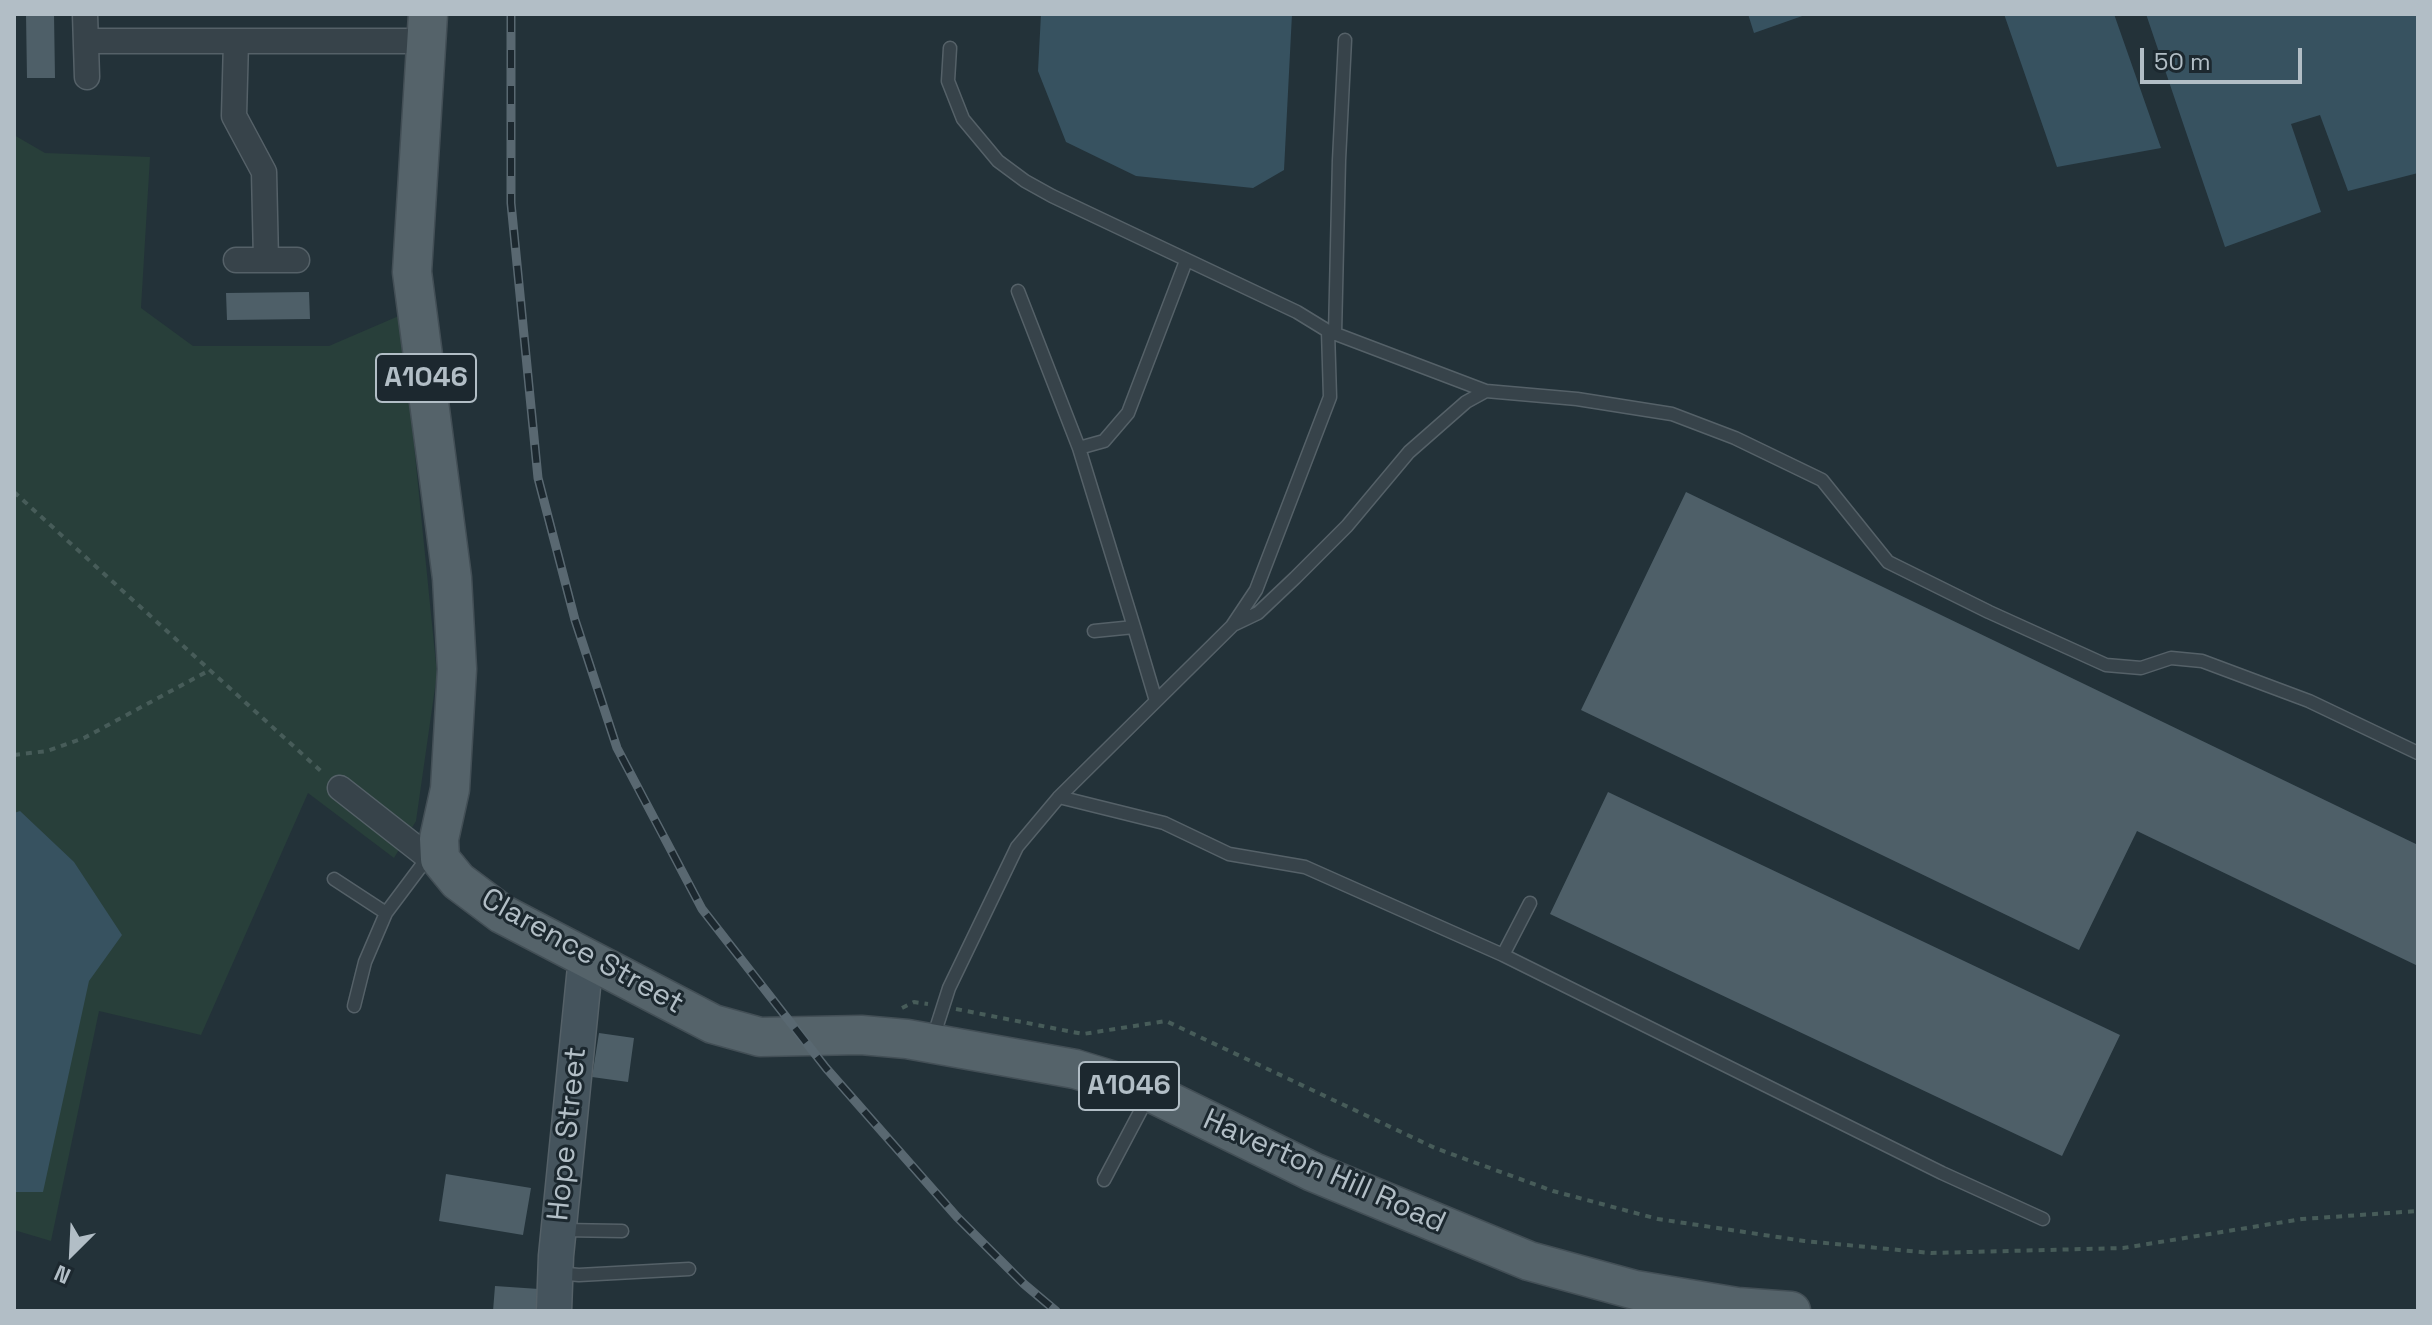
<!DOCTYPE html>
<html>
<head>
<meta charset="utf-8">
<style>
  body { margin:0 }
  #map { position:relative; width:2432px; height:1325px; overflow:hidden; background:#233239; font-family:"Space Grotesk",sans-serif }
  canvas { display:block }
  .frame { position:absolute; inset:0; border:16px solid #b2bec6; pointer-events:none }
  .north { position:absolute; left:32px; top:1213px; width:80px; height:80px; -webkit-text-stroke:6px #1c282f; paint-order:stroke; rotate:204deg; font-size:22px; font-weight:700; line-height:32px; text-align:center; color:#b2bec6 }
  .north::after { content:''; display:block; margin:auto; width:28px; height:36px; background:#b2bec6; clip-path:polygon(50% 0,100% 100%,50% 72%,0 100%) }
  .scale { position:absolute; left:2140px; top:48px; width:162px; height:36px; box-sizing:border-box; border:4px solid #b2bec6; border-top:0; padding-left:10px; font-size:24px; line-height:28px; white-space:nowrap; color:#b2bec6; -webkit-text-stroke:6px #1c282f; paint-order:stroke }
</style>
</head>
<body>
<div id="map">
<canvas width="2432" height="1325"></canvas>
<div class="frame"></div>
<div class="north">N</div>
<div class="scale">50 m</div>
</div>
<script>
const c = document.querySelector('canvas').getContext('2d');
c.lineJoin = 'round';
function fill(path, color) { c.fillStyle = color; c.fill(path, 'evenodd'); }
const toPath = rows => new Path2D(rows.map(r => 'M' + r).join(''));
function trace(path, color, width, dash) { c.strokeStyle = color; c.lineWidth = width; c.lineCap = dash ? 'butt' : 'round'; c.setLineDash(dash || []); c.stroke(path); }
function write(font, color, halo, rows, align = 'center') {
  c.font = font + ' "Space Grotesk",sans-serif'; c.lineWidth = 6; c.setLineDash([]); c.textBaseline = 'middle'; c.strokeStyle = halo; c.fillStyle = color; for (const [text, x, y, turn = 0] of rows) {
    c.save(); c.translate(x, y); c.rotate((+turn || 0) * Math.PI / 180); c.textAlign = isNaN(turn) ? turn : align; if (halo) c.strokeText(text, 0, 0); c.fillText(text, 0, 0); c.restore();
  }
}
const green = toPath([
  [14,135,45,153,150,157,141,308,193,346,329,346,401,315,437,674,416,821,394,858,308,793,201,1035,99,1011,51,1241,14,1230]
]);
const water = toPath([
  [1041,14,1292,14,1284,170,1253,188,1136,176,1066,142,1038,71],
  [1748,14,1808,14,1754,33],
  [2004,14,2114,14,2161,148,2057,167],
  [2146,14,2418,14,2418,173,2348,191,2320,115,2291,124,2321,212,2225,247],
  [20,811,74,862,122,935,89,981,43,1192,14,1192,14,813]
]);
const building = toPath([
  [26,14,54,14,55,78,27,78],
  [309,292,310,319,227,320,226,293],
  [1686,492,2418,845,2418,966,2137,831,2079,950,1581,710],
  [1608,792,2120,1035,2062,1156,1550,914],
  [599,1033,634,1038,628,1082,592,1077],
  [446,1174,531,1188,523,1235,439,1221],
  [495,1286,539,1289,538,1311,493,1311]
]);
const path = toPath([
  [14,492,323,773],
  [14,755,47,751,84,738,208,671],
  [902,1008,914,1002,928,1004],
  [956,1009,1083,1034,1166,1021,1435,1148,1553,1191,1658,1219,1804,1241,1931,1253,2123,1248,2302,1219,2418,1211]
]);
const lane = toPath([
  [1018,291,1079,448,1134,627],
  [1328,331,1486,391,1577,399,1672,414,1735,438,1822,480,1888,562,1989,612,2106,665,2141,668,2171,658,2202,661,2309,701,2418,753],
  [1335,334,1339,160,1345,40],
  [1079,448,1104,441,1128,413,1186,261],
  [1235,624,1258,613,1295,578,1347,526,1409,452,1466,402,1486,391],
  [1094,631,1134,627,1156,701],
  [1059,797,1164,823,1229,854,1305,867,1503,955,1530,903],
  [334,879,386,913],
  [1503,955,1942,1173,2043,1219],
  [354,1006,365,962,386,913,428,857],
  [933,1038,949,988,1017,847,1059,797,1232,626,1256,590,1330,397,1328,331,1297,312,1052,196,1025,181,998,161,963,119,948,81,950,48],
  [1104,1180,1149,1095],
  [562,1230,622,1231],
  [556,1273,579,1275,689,1269]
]);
const street = toPath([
  [85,14,87,77],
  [86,41,426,41],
  [236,41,234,116,264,172,266,260],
  [236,260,297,260],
  [340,788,428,857,440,859]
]);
const secondary = toPath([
  [554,1311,556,1256,586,957]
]);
const primary = toPath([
  [428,14,412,272,452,578,457,669,450,789,439,839,440,859,458,881,502,914,713,1024,760,1037,861,1035,907,1039,1075,1069,1150,1092,1313,1172,1529,1261,1635,1290,1737,1307,1791,1311]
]);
const rail = toPath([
  [511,14,511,203,538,478,575,620,617,748,702,909,826,1068,957,1217,1024,1284,1056,1311]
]);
const shields = [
  [426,378,100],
  [1129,1086,100]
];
const shieldNames = [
  ["A1046",426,378],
  ["A1046",1129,1086]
];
const streetNames = [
  ["Clarence Street",582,952,29],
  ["Hope Street",568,1134,-84],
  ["Haverton Hill Road",1324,1172,24]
];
fill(green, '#283f3a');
fill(water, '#375260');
fill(building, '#4e5f68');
trace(lane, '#556168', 15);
trace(street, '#556168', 27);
trace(secondary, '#556168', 37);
trace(primary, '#434f56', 41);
trace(path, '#475c59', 4, [6, 6]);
trace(lane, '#37434a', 12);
trace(street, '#37434a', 24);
trace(secondary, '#45545d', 34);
trace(primary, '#55636a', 38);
trace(rail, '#596871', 9);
trace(rail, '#1c282f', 6, [18]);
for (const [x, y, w] of shields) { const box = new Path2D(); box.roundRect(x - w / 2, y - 24, w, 48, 6); c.fillStyle = '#1c282f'; c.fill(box); trace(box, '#b2bec6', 2); }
write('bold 28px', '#b2bec6', null, shieldNames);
write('30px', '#b2bec6', '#1c282f', streetNames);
</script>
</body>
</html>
